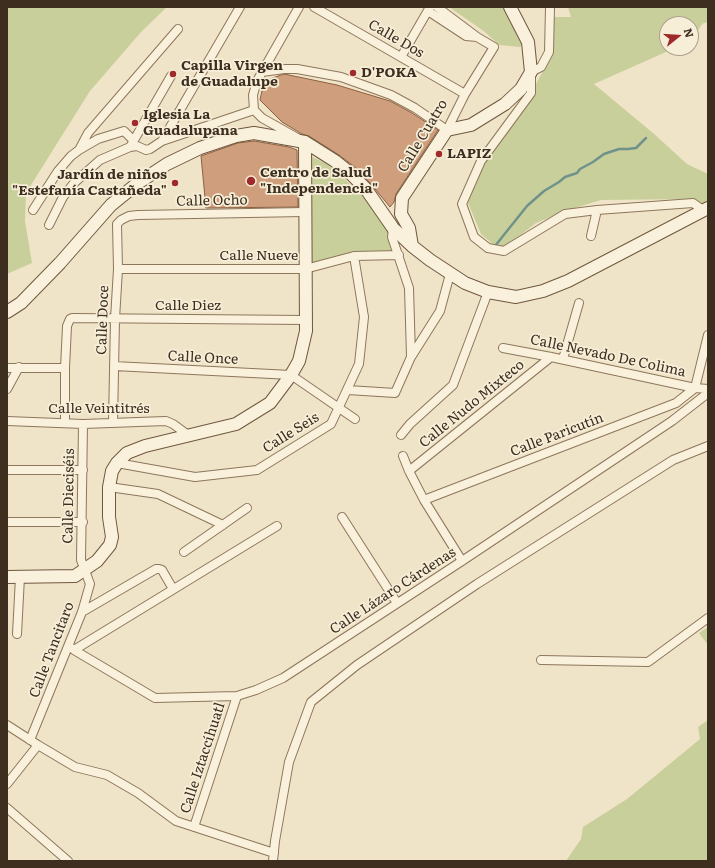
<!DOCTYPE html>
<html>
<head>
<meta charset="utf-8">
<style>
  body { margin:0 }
  #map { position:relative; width:715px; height:868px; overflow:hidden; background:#f0e4c8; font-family:Literata,serif }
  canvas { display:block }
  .frame { position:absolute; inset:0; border:8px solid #3d2e20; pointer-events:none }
  .north { position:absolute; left:659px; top:16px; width:40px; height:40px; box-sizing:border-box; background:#f7eed8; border:1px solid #ada18e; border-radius:50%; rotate:73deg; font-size:11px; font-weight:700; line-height:16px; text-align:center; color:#3d2e20 }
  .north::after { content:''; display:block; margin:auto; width:14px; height:18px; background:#9e2a2b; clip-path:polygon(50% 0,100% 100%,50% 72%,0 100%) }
</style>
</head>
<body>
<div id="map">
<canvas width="715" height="868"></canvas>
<div class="frame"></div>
<div class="north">N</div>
</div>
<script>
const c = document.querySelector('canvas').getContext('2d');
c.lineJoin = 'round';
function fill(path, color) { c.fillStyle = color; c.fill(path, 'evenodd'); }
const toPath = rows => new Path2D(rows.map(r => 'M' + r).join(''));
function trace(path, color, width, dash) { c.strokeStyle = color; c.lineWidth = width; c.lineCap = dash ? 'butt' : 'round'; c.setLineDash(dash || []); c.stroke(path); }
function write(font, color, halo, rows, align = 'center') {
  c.font = font + ' Literata,serif'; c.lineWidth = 3.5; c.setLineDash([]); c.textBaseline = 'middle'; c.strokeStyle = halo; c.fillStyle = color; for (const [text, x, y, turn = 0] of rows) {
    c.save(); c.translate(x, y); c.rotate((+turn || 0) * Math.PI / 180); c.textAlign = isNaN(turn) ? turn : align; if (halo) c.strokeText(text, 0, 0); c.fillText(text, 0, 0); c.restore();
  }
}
const green = toPath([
  [7,7,167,7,142,31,90,91,26,193,25,221,32,263,7,274],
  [449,7,503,7,525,42,520,47,499,45,485,32],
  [568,7,708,7,708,22,702,24,692,40,691,41,691,24,667,24,667,48,675,48,594,84,653,133,687,164,708,174,708,206,692,199,601,200,565,211,536,223,505,247,495,246,481,234,468,203,481,161,531,93,551,56,554,17,571,17],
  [304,153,327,164,366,198,388,232,394,251,352,254,307,265],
  [708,627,708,645,699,633],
  [708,720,708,861,566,861,581,839,583,827,627,799,700,739,698,727]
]);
const stream = toPath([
  [495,246,527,206,544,191,559,182,565,177,577,173,580,169,593,162,604,154,619,149,628,149,636,148,646,138]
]);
const building = toPath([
  [284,74,337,85,390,101,412,113,438,130,396,194,394,202,390,207,371,184,356,168,339,155,309,136,302,134,282,122,260,100,264,81,284,74],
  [254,141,289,147,297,150,298,207,206,208,201,156,238,143,254,141]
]);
const street = toPath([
  [314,7,465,94],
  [550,7,549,52,541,67,531,72,531,93,481,161,462,204,474,237,488,248,504,251,565,214,597,210,693,203,703,210],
  [428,11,466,36,477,37],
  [401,57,430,7],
  [262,72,284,69,297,69,341,77,391,95,415,108,447,130,465,94,494,47,477,37,437,7],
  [254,110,253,95,257,81,299,7],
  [162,141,254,110,262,118,301,140],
  [130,147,137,146,146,150,150,149,162,141,240,7],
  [79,150,98,139,124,131,133,140],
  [33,210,58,171,71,156,79,150,88,133,178,29],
  [49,225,63,197,74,183,100,160,130,147,171,76],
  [393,228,392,237,409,288,411,356],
  [591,236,597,210],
  [118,269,305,269,354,256,399,255],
  [503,348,551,357,695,388,708,389],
  [563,359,579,303],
  [114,366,291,375,355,419],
  [7,368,65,368],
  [7,389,19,367],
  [348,390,395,393,411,357,440,311,450,274],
  [7,421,83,424,166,421,173,424,188,435],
  [65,423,65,368,67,326,70,319,72,318,306,320],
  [113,423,115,319,118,269,117,224,121,220,129,216,138,215,304,212],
  [401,435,410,424,453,385,488,292],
  [403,456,409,471,424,500,462,561],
  [117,463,195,477,257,470,331,424,359,364,364,317,354,256],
  [7,470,83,470],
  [409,471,551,357],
  [109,487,158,494,223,525],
  [424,500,676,403,695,388,708,335],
  [342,517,397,603],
  [7,522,83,522],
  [184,552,247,508],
  [82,612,156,569,159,569,162,570,173,589],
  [17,634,20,577],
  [69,646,74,650,155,698,237,696,256,690,283,678,462,561,672,421,708,393],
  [74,650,277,526],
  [541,660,648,662,708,618],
  [7,725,38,745,75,767,107,775,138,793,176,821,274,853],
  [30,740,82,612,90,584,81,560,83,424],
  [7,784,38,745],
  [7,808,68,861],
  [194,827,237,696],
  [273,861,275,841,289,762,311,702,357,665,477,584,673,460,708,446]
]);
const secondary = toPath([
  [412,246,409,228,401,214,402,198,447,130,471,125,505,104,521,89,531,72,528,42,510,7],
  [7,312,21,303,60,263,111,205,138,183,167,164,200,148,236,136,254,133,305,142,335,161,351,174,366,189,393,228,412,246,430,260,465,283,488,292,516,297,543,291,568,281,708,208],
  [7,577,75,576,97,561,110,545,112,537,109,517,109,487,112,471,117,463,127,453,145,446,236,424,270,403,291,375,299,361,306,331,305,142]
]);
const markers = [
  [353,73,4,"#9e2a2b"],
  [173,74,4,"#9e2a2b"],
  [135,123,4,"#9e2a2b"],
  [439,154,4,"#9e2a2b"],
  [251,181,5,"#9e2a2b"],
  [175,183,4,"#9e2a2b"]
];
const streetNames = [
  ["Calle Dos",396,39,30],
  ["Calle Cuatro",423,136,-59],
  ["Calle Ocho",212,201,-1],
  ["Calle Nueve",259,256],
  ["Calle Diez",188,306],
  ["Calle Doce",103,320,-88],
  ["Calle Nevado De Colima",608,356,12],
  ["Calle Once",203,358,3],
  ["Calle Nudo Mixteco",472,404,-39],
  ["Calle Veintitrés",99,409],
  ["Calle Seis",291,433,-32],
  ["Calle Paricutín",557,435,-21],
  ["Calle Dieciséis",69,496,-89],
  ["Calle Lázaro Cárdenas",393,591,-33],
  ["Calle Tancitaro",52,650,-69],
  ["Calle Iztaccíhuatl",203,758,-72]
];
const poiNames = [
  ["Capilla Virgen",181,66],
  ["de Guadalupe",181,82],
  ["D'POKA",361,73],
  ["Iglesia La",143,115],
  ["Guadalupana",143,131],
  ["LAPIZ",447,154],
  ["Centro de Salud",260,173],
  ["\"Independencia\"",260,189],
  ["Jardín de niños",167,175,"right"],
  ["\"Estefanía Castañeda\"",167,191,"right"]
];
fill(green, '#c9cf9b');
trace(stream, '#6f938a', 2.5);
fill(building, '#cf9f7d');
trace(building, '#8d5f41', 1);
trace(street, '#8d765c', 10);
trace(secondary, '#6f573f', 14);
trace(street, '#faf1dc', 8);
trace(secondary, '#faf1dc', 12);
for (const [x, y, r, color] of markers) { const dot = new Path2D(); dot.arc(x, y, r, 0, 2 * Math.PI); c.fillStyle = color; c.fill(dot); trace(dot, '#f7eed8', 1.5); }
write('14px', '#3d2e20', '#f7eed8', streetNames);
write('bold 14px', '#3d2e20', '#f7eed8', poiNames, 'left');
</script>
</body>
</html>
